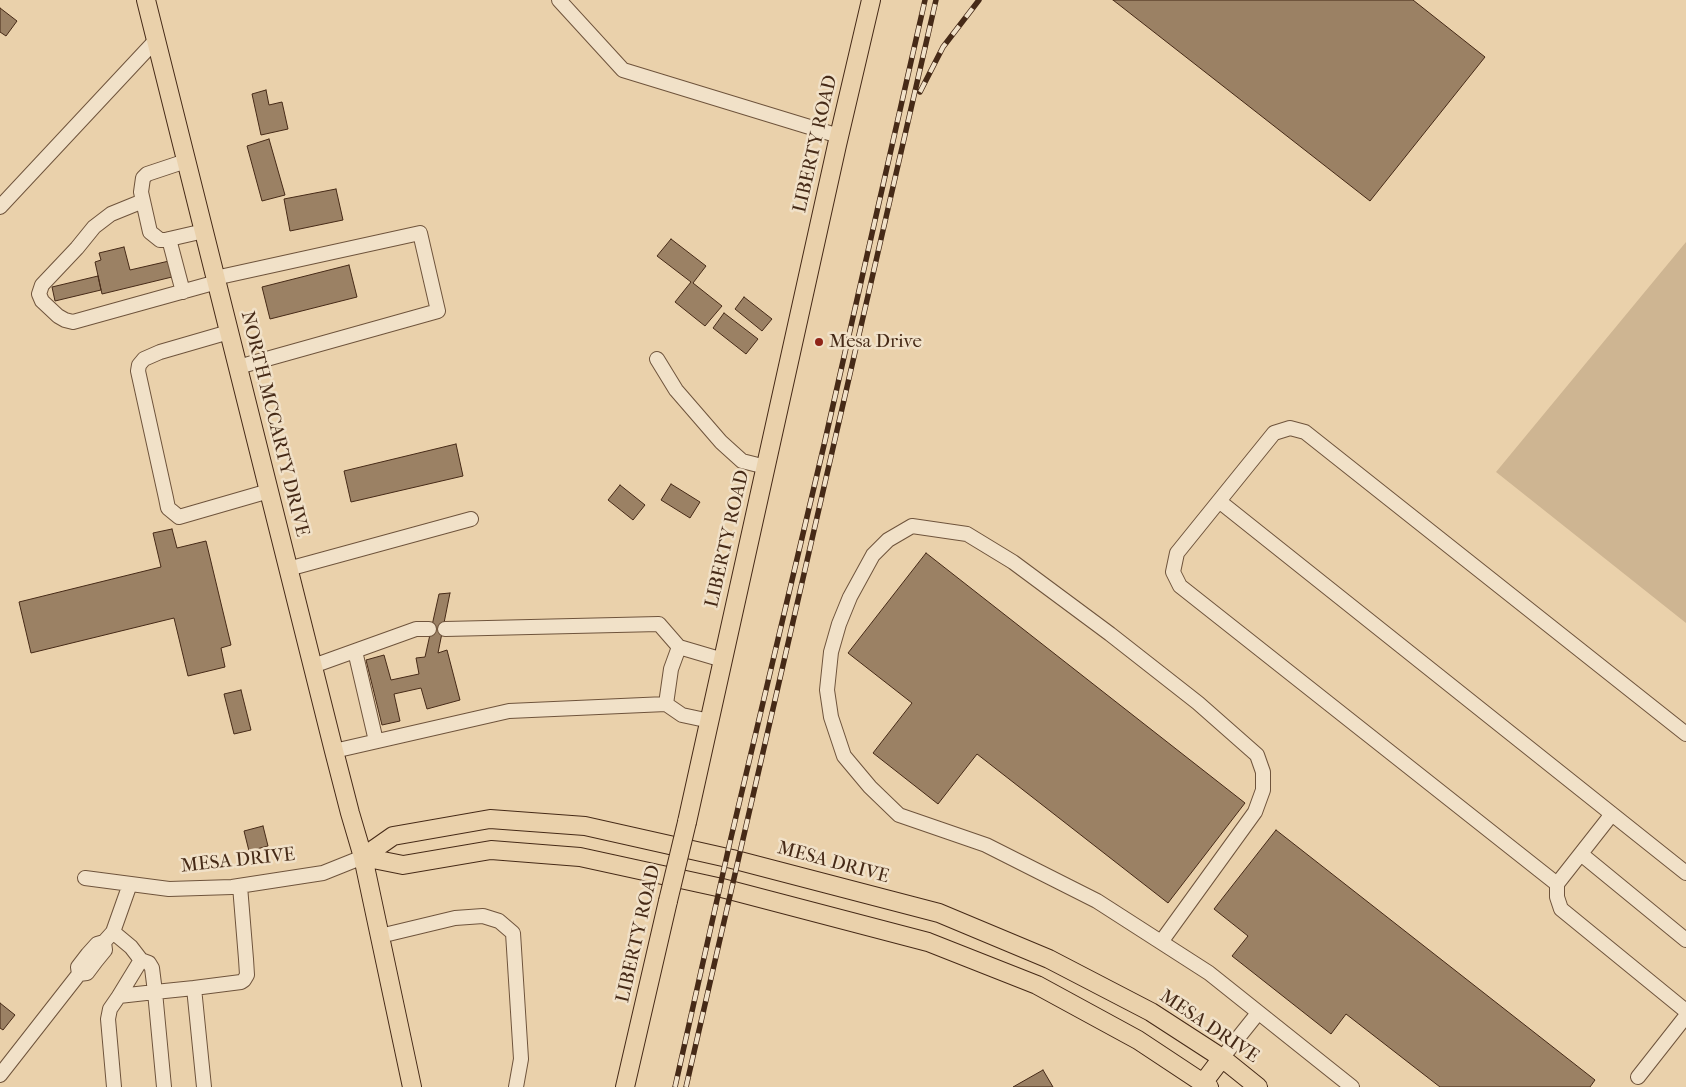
<!DOCTYPE html>
<html>
<head>
<meta charset="utf-8">
<style>
  body { margin:0 }
  canvas { display:block; background:#ead1ab }
</style>
</head>
<body>
<canvas width="1686" height="1087"></canvas>
<script>
const c = document.querySelector('canvas').getContext('2d');
c.lineJoin = 'round';
function fill(path, color) { c.fillStyle = color; c.fill(path, 'evenodd'); }
const toPath = rows => new Path2D(rows.map(r => 'M' + r).join(''));
function trace(path, color, width, dash) { c.strokeStyle = color; c.lineWidth = width; c.lineCap = dash ? 'butt' : 'round'; c.setLineDash(dash || []); c.stroke(path); }
function write(font, color, halo, rows, align = 'center') {
  c.font = font + ' "IM FELL French Canon",serif'; c.lineWidth = 5; c.setLineDash([]); c.textBaseline = 'middle'; c.strokeStyle = halo; c.fillStyle = color; for (const [text, x, y, turn = 0] of rows) {
    c.save(); c.translate(x, y); c.rotate((+turn || 0) * Math.PI / 180); c.textAlign = isNaN(turn) ? turn : align; if (halo) c.strokeText(text, 0, 0); c.fillText(text, 0, 0); c.restore();
  }
}
const green = toPath([
  [1686,242,1686,623,1496,472]
]);
const building = toPath([
  [1113,0,1413,0,1485,57,1370,201,1113,0],
  [0,8,17,21,6,36,0,32,0,8],
  [266,90,269,105,282,102,288,129,261,135,252,94,266,90],
  [269,139,285,195,262,201,247,146,269,139],
  [336,189,343,220,290,231,284,199,336,189],
  [671,239,706,266,693,283,722,306,705,326,675,302,691,282,657,256,671,239],
  [124,247,130,270,169,261,172,277,102,294,95,262,101,260,99,253,124,247],
  [349,265,357,297,270,319,262,287,349,265],
  [98,276,101,290,55,301,52,287,98,276],
  [744,297,772,319,762,331,735,309,744,297],
  [724,313,758,339,746,354,713,328,724,313],
  [456,444,463,476,351,502,344,471,456,444],
  [671,484,700,502,690,518,661,500,671,484],
  [620,485,645,505,633,520,608,500,620,485],
  [172,529,177,548,206,541,231,645,221,648,225,667,188,676,174,618,31,653,19,602,161,567,153,533,172,529],
  [926,553,1245,803,1168,903,977,754,938,804,873,753,912,703,848,653,926,553],
  [450,593,438,653,447,650,460,700,427,709,421,688,394,694,400,721,382,725,366,660,384,655,391,680,419,674,416,658,425,657,439,594,450,593],
  [241,690,251,730,234,734,224,694,241,690],
  [263,826,268,846,249,851,244,831,263,826],
  [1276,830,1595,1080,1590,1087,1440,1087,1346,1014,1331,1034,1232,956,1248,936,1214,909,1276,830],
  [0,1003,15,1015,3,1030,0,1028,0,1003],
  [1043,1070,1053,1087,1013,1087,1043,1070]
]);
const minor = toPath([
  [559,0,623,70,839,136],
  [186,161,147,174,143,178,141,192,150,232,160,240,165,240,204,231],
  [143,201,111,214,94,227,77,248,42,285,39,294,42,301,58,316,65,320,73,322,217,282],
  [0,207,156,40],
  [169,239,183,292],
  [215,278,420,233,438,311,238,367],
  [229,332,160,352,144,359,139,365,138,371,166,498,168,508,179,517,269,491],
  [657,359,676,390,721,442,742,461,766,467],
  [1219,501,1177,553,1173,572,1180,586,1557,884],
  [288,569,471,519],
  [445,629,659,624,679,647,723,660],
  [679,647,671,669,666,704,682,715,710,721],
  [355,651,376,741],
  [313,666,416,629,429,629],
  [1686,734,1305,432,1290,428,1274,433,1219,501,1686,873],
  [334,751,509,711,666,704],
  [1612,814,1557,884,1557,897,1561,909,1686,1011],
  [1581,854,1686,940],
  [85,878,169,889,232,887,323,873,363,857],
  [113,932,131,947,141,960,149,963,152,968,155,992,119,996,141,960],
  [380,936,455,918,483,916,499,921,513,933,521,1059,516,1087],
  [104,942,105,950,96,961,87,973,79,974,78,967,88,954,97,944,104,942,113,932,130,884],
  [1161,942,1255,812,1263,790,1263,772,1257,755,1198,703,1110,634,1013,562,967,534,912,526,888,540,873,555,850,597,839,624,831,652,827,690,831,717,844,756,870,787,899,815,986,845,1097,901,1209,973,1352,1087],
  [194,988,241,982,244,980,247,975,246,959,240,886],
  [1222,1058,1258,1013],
  [0,1075,79,974],
  [1638,1077,1686,1016],
  [114,1087,108,1019,110,1009,119,996],
  [164,1087,155,992,194,988,204,1087]
]);
const major = toPath([
  [146,0,334,751,350,813,363,857,412,1087],
  [687,822,837,145,871,0],
  [363,857,393,836,490,819,585,826,732,859,939,913,1049,959,1151,1012,1222,1058,1258,1087],
  [363,857,403,865,491,850,580,857,722,888,928,942,1037,985,1138,1040,1209,1087],
  [1203,1083,1222,1058],
  [625,1087,668,901]
]);
const rail = toPath([
  [920,92,943,47,979,0],
  [675,1087,730,842,824,445,925,0],
  [686,1087,936,0]
]);
const majorBridge = toPath([
  [668,901,687,822]
]);
const markers = [
  [819,342,5,"#8f2418"]
];
const streetNames = [
  ["LIBERTY ROAD",816,144,-77],
  ["NORTH MCCARTY DRIVE",274,424,76],
  ["LIBERTY ROAD",728,539,-77],
  ["MESA DRIVE",238,861,-6],
  ["MESA DRIVE",833,863,15],
  ["LIBERTY ROAD",639,934,-77],
  ["MESA DRIVE",1209,1027,34]
];
const poiNames = [
  ["Mesa Drive",829,342]
];
fill(green, '#ceb592');
fill(building, '#9b8164');
trace(building, '#462a17', 1);
trace(minor, '#6f543c', 16);
trace(major, '#462a17', 20);
trace(minor, '#f1e1c8', 14);
trace(major, '#ead1ab', 18);
trace(rail, '#462a17', 5.5);
trace(rail, '#f1e1c8', 4, [11]);
trace(majorBridge, '#462a17', 20, []);
trace(majorBridge, '#ead1ab', 18);
for (const [x, y, r, color] of markers) { const dot = new Path2D(); dot.arc(x, y, r, 0, 2 * Math.PI); c.fillStyle = color; c.fill(dot); trace(dot, '#f1e1c8', 2); }
write('19px', '#462a17', '#f1e1c8', streetNames);
write('19px', '#462a17', '#f1e1c8', poiNames, 'left');
</script>
</body>
</html>
